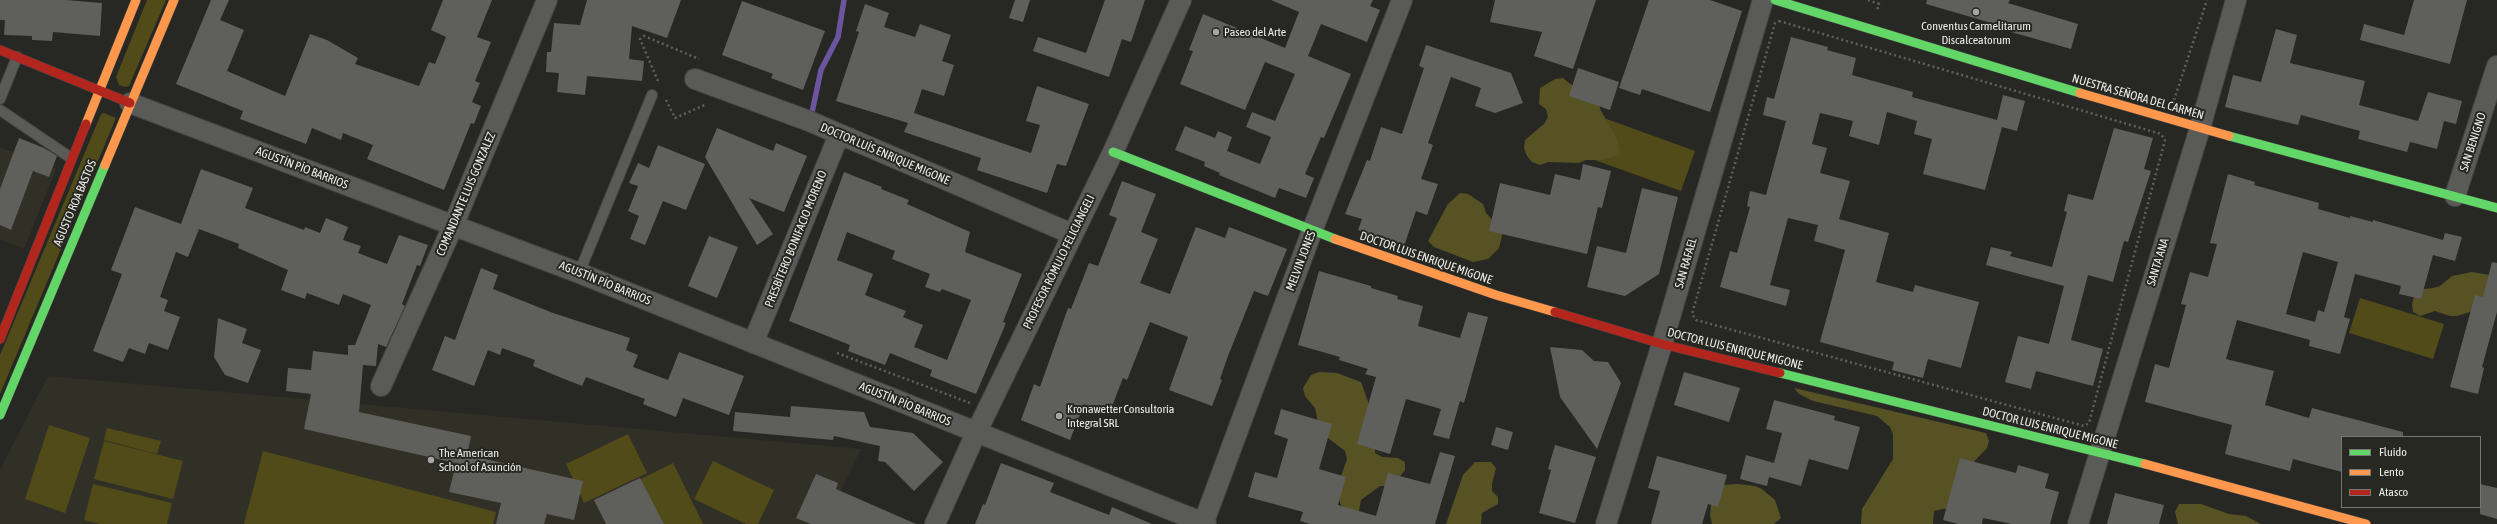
<!DOCTYPE html>
<html>
<head>
<meta charset="utf-8">
<style>
  body { margin:0 }
  #map { position:relative; width:2497px; height:524px; overflow:hidden; background:#272724; font-family:"Asap Condensed",sans-serif }
  canvas { display:block }
  .legend { position:absolute; left:2341px; top:436px; width:140px; height:72px; box-sizing:border-box; background:#282823; border:1px solid #767672; margin:0; padding:5px 7px; list-style:none; font-size:12px; color:#ecebe8 }
  .legend li { display:flex; align-items:center; gap:8px; height:20px }
  .legend b { width:20px; border:1px solid #767672 }
</style>
</head>
<body>
<div id="map">
<canvas width="2497" height="524"></canvas>
<ul class="legend">
<li><b style="height:5px;background:#63d668"></b>Fluido</li>
<li><b style="height:5px;background:#ff974d"></b>Lento</li>
<li><b style="height:5px;background:#b3261e"></b>Atasco</li>
</ul>
</div>
<script>
const c = document.querySelector('canvas').getContext('2d');
c.lineJoin = 'round';
function fill(path, color) { c.fillStyle = color; c.fill(path, 'evenodd'); }
const toPath = rows => new Path2D(rows.map(r => 'M' + r).join(''));
function trace(path, color, width, dash) { c.strokeStyle = color; c.lineWidth = width; c.lineCap = dash ? 'butt' : 'round'; c.setLineDash(dash || []); c.stroke(path); }
function write(font, color, halo, rows, align = 'center') {
  c.font = font + ' "Asap Condensed",sans-serif'; c.lineWidth = 4; c.setLineDash([]); c.textBaseline = 'middle'; c.strokeStyle = halo; c.fillStyle = color; for (const [text, x, y, turn = 0] of rows) {
    c.save(); c.translate(x, y); c.rotate((+turn || 0) * Math.PI / 180); c.textAlign = isNaN(turn) ? turn : align; if (halo) c.strokeText(text, 0, 0); c.fillText(text, 0, 0); c.restore();
  }
}
const built = toPath([
  [0,147,56,169,24,249,0,239],
  [48,376,861,449,825,524,0,524,0,470]
]);
const green = toPath([
  [147,0,166,0,129,86,125,87,119,85,116,77],
  [104,113,116,118,0,394,0,355,101,114],
  [1593,114,1695,151,1681,191,1578,154],
  [2360,298,2444,324,2433,359,2349,333],
  [49,425,90,438,65,513,25,499],
  [107,428,161,441,157,454,104,440],
  [628,434,647,473,584,503,566,464],
  [104,441,183,461,173,499,94,479],
  [263,451,496,512,493,524,244,524],
  [713,461,774,490,758,524,746,524,694,499],
  [673,463,703,524,653,524,633,483],
  [93,484,172,503,167,524,100,524,84,520]
]);
const forest = toPath([
  [1563,78,1570,84,1594,94,1599,101,1600,109,1617,139,1620,155,1601,160,1586,160,1579,163,1548,162,1540,165,1532,162,1527,156,1524,148,1525,140,1544,124,1548,117,1546,109,1539,104,1540,88,1555,79],
  [1460,193,1468,194,1483,204,1486,213,1503,232,1499,248,1488,259,1473,262,1434,247,1428,241,1448,204],
  [2472,272,2490,275,2488,291,2473,311,2457,316,2450,316,2435,311,2420,316,2413,312,2412,304,2416,290,2433,288,2440,286,2452,276],
  [1319,372,1337,373,1361,382,1374,418,1375,453,1382,457,1398,458,1405,462,1405,470,1400,476,1388,486,1380,486,1361,500,1358,516,1349,517,1340,503,1339,495,1340,479,1347,459,1345,451,1320,432,1315,408,1305,396,1303,388,1311,375],
  [1794,388,1986,433,1989,441,1987,448,1970,466,1953,507,1934,511,1933,524,1861,524,1862,509,1893,459,1893,434,1890,427,1877,416,1813,401,1799,394],
  [1475,462,1491,462,1496,468,1492,484,1492,491,1498,497,1498,504,1482,513,1481,524,1446,524,1463,475],
  [1738,484,1755,486,1762,489,1775,500,1781,518,1774,524,1712,524,1710,515,1712,498,1722,485],
  [2179,504,2201,504,2229,514,2246,516,2261,524,2178,524,2175,512]
]);
const stream = toPath([
  [811,117,821,70,838,37,844,0]
]);
const building = toPath([
  [0,0,66,0,102,3,100,36,53,32,52,41,32,40,32,36,4,35,5,20,0,20],
  [211,0,229,0,220,20,244,30,227,71,285,96,310,34,327,40,358,58,355,64,419,86,429,62,435,64,446,37,431,30,443,0,492,0,477,37,491,42,475,81,480,83,472,102,481,106,474,124,471,123,444,190,367,159,373,145,343,133,341,140,312,128,306,144,240,119,243,111,176,84],
  [587,0,681,0,667,38,632,26,629,59,644,61,642,81,587,76,585,95,557,92,559,73,546,72,547,52,551,52,554,23,580,25],
  [1015,0,1030,0,1023,22,1009,18],
  [1105,0,1145,0,1131,42,1122,39,1109,77,1033,51,1038,37,1086,53],
  [1271,0,1373,0,1370,6,1380,10,1367,42,1321,24,1308,56,1351,74,1324,138,1321,137,1305,174,1314,178,1306,198,1279,188,1275,198,1219,175,1220,173,1204,166,1205,162,1175,150,1185,126,1215,138,1218,131,1232,137,1227,151,1260,164,1271,137,1246,127,1252,112,1275,121,1295,74,1265,62,1245,110,1180,84,1193,51,1189,50,1203,14,1285,48,1299,12],
  [1495,0,1596,0,1573,69,1534,56,1542,32,1490,22],
  [1649,0,1710,0,1742,11,1710,112,1642,89,1640,95,1619,88],
  [1927,0,2010,0,2008,3,2078,24,2071,49,2011,32,2012,29,1926,4],
  [2414,0,2467,0,2450,64,2360,40,2364,24,2404,35],
  [742,1,825,31,803,90,771,78,773,74,722,55],
  [865,4,889,13,884,27,915,37,920,24,951,35,942,61,954,65,944,96,922,89,914,113,1031,153,1040,125,1026,121,1037,86,1089,104,1066,166,1057,164,1047,193,977,170,981,158,904,132,908,123,836,101,859,32,856,31],
  [2276,29,2297,35,2290,63,2365,81,2359,105,2418,121,2428,92,2462,101,2456,124,2444,121,2437,149,2410,142,2407,152,2358,139,2360,131,2301,115,2298,125,2225,107,2233,75,2261,82],
  [1791,37,1828,47,1827,50,1856,58,1852,75,1913,92,1912,97,1997,120,2003,95,2025,101,2017,131,2002,127,1985,190,1923,174,1932,139,1914,134,1917,121,1887,112,1879,145,1849,136,1853,121,1820,113,1812,144,1827,148,1820,173,1850,181,1839,219,1889,233,1876,282,1913,292,1915,285,1979,302,1961,368,1928,359,1923,378,1892,370,1894,362,1820,342,1845,250,1814,241,1818,225,1788,218,1770,285,1790,290,1786,306,1720,287,1730,251,1737,253,1750,207,1747,206,1750,191,1766,195,1786,121,1763,115,1767,97,1774,99],
  [1426,45,1511,73,1523,103,1495,113,1475,106,1481,88,1451,77,1428,143,1433,145,1421,179,1438,184,1427,215,1416,211,1404,246,1358,230,1362,219,1345,214,1367,160,1370,161,1381,127,1402,134,1424,68,1419,66],
  [1578,68,1619,82,1610,110,1569,96],
  [717,128,773,151,776,143,807,156,784,212,749,198,773,234,757,245,705,157],
  [2114,128,2153,138,2144,169,2151,171,2128,242,2124,241,2113,282,2088,275,2071,340,2103,349,2093,386,2036,371,2031,389,2005,382,2018,336,2049,344,2064,286,1986,265,1991,247,2012,252,2010,256,2052,267,2067,212,2064,211,2068,194,2093,200],
  [19,138,44,148,57,156,49,177,33,171,11,230,0,225,0,189],
  [658,145,705,164,686,210,663,201,645,245,630,239,639,216,628,211,638,186,629,183,638,163,649,168],
  [1583,164,1611,171,1602,208,1598,207,1587,254,1489,231,1500,183,1550,195,1555,174,1580,180],
  [201,169,253,188,245,208,304,230,305,227,320,233,326,218,348,227,343,240,361,246,358,253,387,264,399,235,428,245,420,266,417,265,402,304,405,306,386,347,378,344,376,366,363,365,359,412,471,436,467,455,583,481,574,520,547,514,544,524,496,524,501,503,449,492,456,463,304,429,311,394,286,391,288,368,311,370,313,351,348,355,348,345,355,345,371,305,343,294,339,305,307,293,305,299,281,290,288,270,238,248,239,244,199,229,188,257,176,252,160,297,168,300,164,311,180,317,168,350,149,343,145,354,129,348,123,362,93,351,122,274,111,270,135,207,181,224],
  [844,172,882,187,881,189,909,200,907,204,970,232,965,252,1022,274,1003,322,1006,323,976,394,930,376,932,370,890,353,885,365,848,351,850,345,789,321],
  [847,232,895,251,892,259,930,274,925,287,940,292,942,289,971,300,947,360,914,347,923,325,903,317,906,311,865,295,873,274,837,260],
  [2228,174,2255,182,2254,185,2319,203,2318,209,2350,218,2350,216,2373,222,2373,220,2443,240,2445,233,2462,237,2455,261,2433,255,2421,299,2399,294,2401,286,2355,274,2344,317,2350,319,2340,354,2309,346,2310,340,2237,320,2226,359,2274,371,2265,405,2309,418,2312,408,2403,432,2403,437,2342,437,2342,472,2293,459,2290,471,2225,454,2232,425,2145,402,2155,364,2169,368,2186,305,2181,304,2190,272,2208,277,2217,244,2210,243],
  [2303,252,2338,262,2324,312,2318,310,2315,322,2286,314],
  [1122,181,1156,194,1141,232,1158,239,1140,283,1170,294,1196,227,1225,238,1229,227,1287,249,1268,296,1254,291,1228,356,1220,379,1222,380,1212,406,1169,390,1188,337,1150,322,1127,380,1123,378,1109,414,1084,404,1070,440,1021,420,1034,384,1040,387,1068,308,1071,309,1089,263,1098,266,1117,218,1109,215],
  [1642,188,1678,197,1659,274,1625,296,1587,287,1597,246,1626,253],
  [709,236,738,247,717,298,688,286],
  [2492,262,2497,263,2497,312,2482,367,2484,368,2478,394,2450,387,2475,295,2483,297],
  [481,268,498,275,493,289,553,313,630,338,626,350,638,355,633,367,668,380,679,352,744,376,729,415,683,398,676,417,643,404,645,399,586,377,582,386,557,376,533,366,535,360,502,348,500,355,488,350,474,386,432,370,445,336,455,340],
  [1319,271,1371,286,1371,288,1398,296,1397,299,1423,306,1418,326,1460,338,1468,312,1488,317,1464,403,1460,401,1449,439,1433,435,1441,409,1406,399,1390,454,1357,444,1376,377,1365,374,1368,369,1339,360,1340,357,1298,345],
  [218,318,247,329,242,343,261,350,248,383,225,375,214,357],
  [1550,347,1582,350,1594,361,1608,362,1621,383,1597,449,1560,397],
  [1684,372,1740,388,1729,422,1674,405],
  [1774,400,1835,416,1834,420,1860,427,1848,470,1809,459,1801,486,1769,477,1767,486,1740,479,1746,455,1774,463,1782,433,1766,429],
  [791,406,864,412,870,427,913,433,943,462,914,491,885,462,878,461,880,446,834,436,833,440,733,431,735,412,790,417],
  [1281,409,1332,424,1319,469,1346,477,1338,505,1376,516,1388,473,1430,484,1440,452,1455,456,1435,524,1310,524,1300,521,1303,512,1248,497,1255,472,1277,478,1288,439,1274,434],
  [1496,427,1513,432,1508,450,1491,445],
  [1555,445,1596,457,1575,523,1539,513,1551,470,1548,469],
  [1657,456,1727,475,1718,507,1708,504,1702,524,1651,524,1660,491,1648,488],
  [1960,458,2016,473,2018,465,2049,474,2045,488,2059,492,2050,524,2012,524,1983,518,1982,524,1958,524,1943,520],
  [1001,463,1054,483,1050,492,1109,515,1112,507,1152,524,975,524,983,504,985,505],
  [816,474,838,483,836,489,916,524,811,524,796,518],
  [640,478,664,524,606,524,594,500],
  [2480,484,2497,488,2497,519,2480,514],
  [2115,493,2164,505,2159,524,2107,524]
]);
const path = toPath([
  [1868,0,1879,4,1877,11],
  [1779,21,2161,134,2165,140,2089,423,2084,426,1696,320,1692,314,1775,23,1779,21],
  [658,81,640,39,644,36,699,59],
  [666,100,675,118,707,104],
  [2174,100,2207,0],
  [837,353,970,403]
]);
const lane = toPath([
  [0,99,17,57],
  [0,110,71,158],
  [579,273,652,95]
]);
const street = toPath([
  [695,79,809,121,1072,234],
  [130,103,579,273,1206,524],
  [2455,196,2497,66],
  [753,343,839,135],
  [381,386,453,226,547,0],
  [935,524,976,433,1113,152,1181,0],
  [1203,524,1312,231,1402,0],
  [1606,524,1662,344,1763,0],
  [2078,524,2200,128,2236,0]
]);
const fast = toPath([
  [1775,0,2080,93],
  [2229,136,2497,208],
  [1113,152,1335,239],
  [1780,373,2145,464],
  [0,415,105,165]
]);
const slow = toPath([
  [2080,93,2229,136],
  [86,124,136,0],
  [105,165,174,0],
  [1335,239,1496,295,1555,312],
  [2145,464,2366,524]
]);
const jam = toPath([
  [0,50,130,103],
  [1555,312,1662,344,1780,373],
  [0,339,86,124]
]);
const markers = [
  [1976,12,4,"#a7a6a3"],
  [1216,32,4,"#a7a6a3"],
  [1059,416,4,"#a7a6a3"],
  [431,460,4,"#a7a6a3"]
];
const poiNames = [
  ["Conventus Carmelitarum",1976,26,"center"],
  ["Discalceatorum",1976,40,"center"],
  ["Paseo del Arte",1224,32],
  ["Kronawetter Consultoría",1067,409],
  ["Integral SRL",1067,423],
  ["The American",439,453],
  ["School of Asunción",439,467]
];
const streetNames = [
  ["NUESTRA SEÑORA DEL CARMEN",2138,97,16],
  ["SAN BENIGNO",2473,142,-72],
  ["DOCTOR LUÍS ENRIQUE MIGONE",885,154,23],
  ["AGUSTÍN PÍO BARRIOS",302,168,21],
  ["COMANDANTE LUIS GONZALEZ",466,194,-67],
  ["AGUSTO ROA BASTOS",75,203,-67],
  ["PRESBÍTERO BONIFACIO MORENO",796,239,-68],
  ["DOCTOR LUIS ENRIQUE MIGONE",1426,258,19],
  ["MELVIN JONES",1301,261,-69],
  ["PROFESOR RÓMULO FELICIANGELI",1059,262,-64],
  ["SANTA ANA",2158,262,-73],
  ["SAN RAFAEL",1686,263,-74],
  ["AGUSTÍN PÍO BARRIOS",605,283,22],
  ["DOCTOR LUIS ENRIQUE MIGONE",1735,349,14],
  ["AGUSTÍN PÍO BARRIOS",905,404,22],
  ["DOCTOR LUIS ENRIQUE MIGONE",2050,428,14]
];
fill(built, '#313026');
fill(green, '#514b19');
fill(forest, '#575224');
trace(stream, '#6a559e', 5.5);
fill(building, '#5f5f5c');
trace(lane, '#444442', 12);
trace(street, '#444442', 22);
trace(fast, '#444442', 10);
trace(slow, '#444442', 10);
trace(jam, '#444442', 10);
trace(path, '#60605e', 2.5, [2, 3]);
trace(lane, '#5a5a58', 10);
trace(street, '#5a5a58', 20);
trace(fast, '#63d668', 9);
trace(slow, '#ff974d', 9);
trace(jam, '#b3261e', 9);
for (const [x, y, r, color] of markers) { const dot = new Path2D(); dot.arc(x, y, r, 0, 2 * Math.PI); c.fillStyle = color; c.fill(dot); trace(dot, '#282823', 1.5); }
write('12px', '#ecebe8', '#282823', poiNames, 'left');
write('12px', '#ecebe8', '#282823', streetNames);
</script>
</body>
</html>
